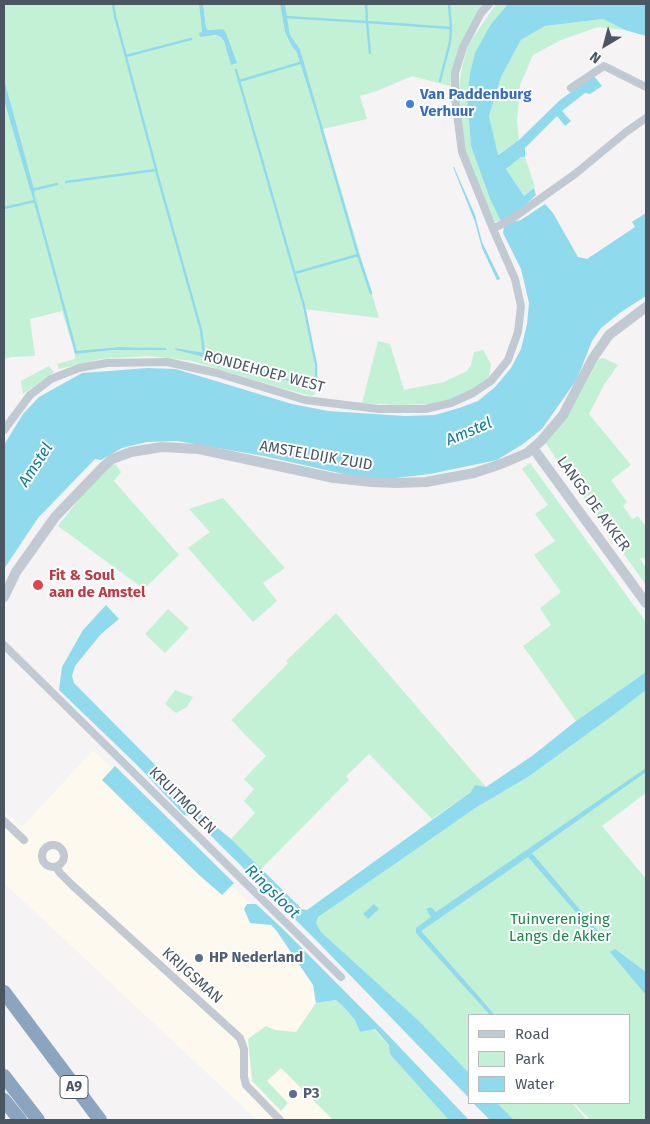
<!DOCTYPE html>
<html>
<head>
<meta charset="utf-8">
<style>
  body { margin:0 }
  #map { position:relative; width:650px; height:1124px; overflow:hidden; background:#f5f3f3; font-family:"Fira Sans",sans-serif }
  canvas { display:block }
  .frame { position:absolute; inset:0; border:5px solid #4a5661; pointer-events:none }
  .legend { position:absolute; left:468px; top:1014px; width:162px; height:90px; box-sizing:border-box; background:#fff; border:1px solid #b7bbc0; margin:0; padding:6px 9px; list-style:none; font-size:15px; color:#4a5661 }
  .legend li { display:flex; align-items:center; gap:10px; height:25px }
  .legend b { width:25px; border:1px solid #b7bbc0 }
  .north { position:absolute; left:580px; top:20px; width:50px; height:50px; -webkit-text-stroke:4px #fff; paint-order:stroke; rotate:217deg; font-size:14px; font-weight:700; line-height:20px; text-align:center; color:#4a5661 }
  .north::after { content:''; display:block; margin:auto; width:18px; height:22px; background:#4a5661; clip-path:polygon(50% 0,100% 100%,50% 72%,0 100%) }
</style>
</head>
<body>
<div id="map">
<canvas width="650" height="1124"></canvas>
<div class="frame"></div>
<ul class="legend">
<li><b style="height:6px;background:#c1cad2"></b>Road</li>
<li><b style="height:14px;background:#c3f1d5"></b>Park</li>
<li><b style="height:14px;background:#90daee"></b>Water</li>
</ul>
<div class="north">N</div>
</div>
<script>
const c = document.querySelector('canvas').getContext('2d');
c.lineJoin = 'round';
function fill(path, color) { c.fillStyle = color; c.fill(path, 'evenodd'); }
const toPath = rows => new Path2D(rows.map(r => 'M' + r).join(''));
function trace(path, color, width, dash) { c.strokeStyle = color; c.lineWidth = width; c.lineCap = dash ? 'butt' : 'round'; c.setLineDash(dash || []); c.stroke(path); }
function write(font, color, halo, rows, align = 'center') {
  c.font = font + ' "Fira Sans",sans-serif'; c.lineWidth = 4; c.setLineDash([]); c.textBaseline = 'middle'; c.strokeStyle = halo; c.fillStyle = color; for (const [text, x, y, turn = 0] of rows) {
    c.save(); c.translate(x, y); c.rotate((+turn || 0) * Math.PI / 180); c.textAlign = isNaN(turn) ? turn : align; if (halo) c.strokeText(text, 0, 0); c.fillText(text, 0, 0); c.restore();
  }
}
const commercial = toPath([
  [93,750,337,988,463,1120,257,1120,4,883,4,811,22,827]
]);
const green = toPath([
  [4,4,199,4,202,33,221,37,224,41,232,65,223,29,208,30,206,27,203,4,280,4,285,32,291,45,297,53,320,127,322,128,300,49,290,35,285,4,487,4,462,45,452,69,450,86,412,76,377,91,360,96,367,119,323,129,379,318,303,309,314,357,315,385,294,381,206,353,175,348,217,360,246,370,315,388,315,394,311,396,274,386,192,361,148,356,101,359,59,369,57,364,75,359,75,354,114,350,166,350,140,347,119,347,74,351,62,311,30,319,35,356,12,357,4,359,4,100,30,190,34,192,4,79],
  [496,4,508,4,491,24,470,73,467,98,471,146,490,199,501,220,495,222,477,185,466,153,458,95,462,67,468,45],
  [603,19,625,30,598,27,561,40,533,55,520,85,517,122,519,140,497,155,489,116,501,77,521,40,545,26],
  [521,157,525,157,535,187,524,196,506,169],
  [378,341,390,344,404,390,444,382,467,371,471,365,474,352,483,350,491,364,489,377,477,388,456,398,430,404,397,405,362,403],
  [603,358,618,365,604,385,589,414,631,465,611,480,627,502,623,506,632,519,638,516,646,527,646,561,643,557,640,559,646,568,646,585,578,490,545,442,570,411,597,362,599,359],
  [49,366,54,372,23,394,21,381],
  [530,463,646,622,646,672,576,721,523,646,551,625,540,608,561,592,534,555,555,541,535,514,548,505,522,469],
  [115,464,121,472,114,481,179,555,144,589,58,526,89,486,108,468],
  [223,498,285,568,263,583,277,601,253,622,188,548,210,532,189,509],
  [168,609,189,628,165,653,145,634],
  [336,613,486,787,471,792,432,819,369,754,346,776,349,780,261,869,231,839,255,813,244,801,254,789,244,779,266,756,231,720,288,663,286,661],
  [175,690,193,697,187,707,176,713,165,704],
  [646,690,646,793,602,826,646,879,646,1120,590,1120,574,1103,629,1103,629,1015,495,1015,460,977,492,1015,469,1015,469,1073,418,1020,321,932,316,923,318,917,323,912,477,807,528,777],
  [336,1000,343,1006,355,1020,360,1032,374,1029,389,1045,417,1083,450,1120,333,1120,281,1068,267,1081,288,1103,281,1111,252,1081,248,1039,266,1026,275,1030,296,1032,316,1003],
  [497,1103,572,1103,587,1120,514,1120]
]);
const water = toPath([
  [199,4,203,4,206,27,208,30,223,29,226,33,237,63,231,65,224,41,221,37,215,35,200,37,199,33,202,32],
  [280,4,285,4,290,35,300,49,323,129,320,127,297,53,291,45,285,32],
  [508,4,646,4,646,36,625,30,603,19,545,26,521,40,501,77,489,116,498,155,519,140,560,100,594,76,602,86,590,94,585,93,562,111,571,121,565,126,557,116,525,148,525,157,521,157,506,169,524,196,534,188,536,195,522,208,513,222,521,220,545,204,553,213,578,257,587,259,635,227,632,222,646,213,646,296,621,312,601,328,592,341,577,379,542,429,523,444,497,460,430,474,387,479,352,476,264,456,177,441,147,442,122,448,101,460,95,459,38,518,4,569,4,445,23,414,39,397,82,373,148,368,176,369,292,404,328,411,405,416,435,415,459,408,478,401,495,387,511,368,521,349,527,324,529,303,521,269,503,233,504,227,490,199,471,146,467,98,470,73,475,53,491,24],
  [4,79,35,193,30,190,4,100],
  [453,167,454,167,475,215,482,242,500,279,497,280,482,248,475,222],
  [119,347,166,348,166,350,114,350,75,354,74,351],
  [175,348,206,353,294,381,315,385,315,388,246,370,217,360,176,350],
  [106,605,119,619,101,634,75,666,72,676,74,683,177,787,197,811,231,839,302,909,307,910,471,792,475,785,486,787,532,756,576,721,646,672,646,690,612,716,528,777,477,807,318,917,316,923,321,932,418,1020,469,1073,469,1098,315,939,191,816,184,815,137,765,59,690,62,667,83,630],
  [115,766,234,883,222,895,198,874,102,780],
  [646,768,646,772,532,853,603,937,600,940,528,857,421,931,495,1015,490,1015,416,933,416,928,431,917,426,909,431,907,436,912],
  [247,904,256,904,282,928,390,1037,469,1120,448,1119,390,1054,389,1045,375,1029,360,1032,355,1020,343,1006,336,1000,316,1003,313,985,276,930,271,925,250,923,244,909],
  [374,904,379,909,368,919,363,914],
  [615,949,646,972,646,995,610,952],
  [473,1103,497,1103,514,1120,490,1120]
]);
const stream = toPath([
  [113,4,115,16,156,169],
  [285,17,367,22,366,4],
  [370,53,367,22,451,28,449,4],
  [126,56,191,39],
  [236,70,304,306,316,365,316,379],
  [239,81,300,63],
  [440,81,450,42,451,28],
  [321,127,358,255],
  [66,182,156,170,201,330,204,354],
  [57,184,32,190,76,352],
  [4,208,35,201],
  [295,273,358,255,371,293]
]);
const minor = toPath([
  [571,88,604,66,646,87],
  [493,229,513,218,575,174,626,132,646,118],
  [4,430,30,395,51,379,79,368,107,363,167,362,217,373,305,400,379,409,425,409,451,403,473,393,491,381,508,360,518,332,521,306,515,279,493,229,462,152,455,98,455,73,463,47,481,13,489,4],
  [4,645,341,977],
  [4,821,24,840],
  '42 856a11 11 0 1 1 22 0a11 11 0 1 1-22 0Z',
  [56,867,60,873,72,885,240,1038,244,1049,244,1077,246,1085,280,1120]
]);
const tertiary = toPath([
  [533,448,646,603],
  [4,597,16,572,55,517,102,468,112,459,131,452,162,447,199,449,334,478,372,482,395,483,426,482,474,473,501,464,527,453,541,441,563,415,593,358,609,335,646,307]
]);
const motorway = toPath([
  [4,992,100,1120],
  [4,1076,38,1120],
  [4,1100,20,1120]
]);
const markers = [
  [410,104,5,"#3f7fe0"],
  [38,585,6,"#e0444e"],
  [199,958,5,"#5c6f8a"],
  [293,1094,5,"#5c6f8a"]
];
const shields = [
  [74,1087,28]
];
const shieldNames = [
  ["A9",74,1087]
];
const shopNames = [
  ["Van Paddenburg",420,95],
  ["Verhuur",420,112]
];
const streetNames = [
  ["RONDEHOEP WEST",264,372,15],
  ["AMSTELDIJK ZUID",316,456,10],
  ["LANGS DE AKKER",593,504,54],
  ["KRUITMOLEN",182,801,45],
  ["KRIJGSMAN",192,976,42]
];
const healthNames = [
  ["Fit & Soul",49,576],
  ["aan de Amstel",49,593]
];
const parkNames = [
  ["Tuinvereniging",560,920],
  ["Langs de Akker",560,937]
];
const serviceNames = [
  ["HP Nederland",209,958],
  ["P3",303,1094]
];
const waterNames = [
  ["Amstel",469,432,-23],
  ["Amstel",36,465,-57],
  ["Ringsloot",272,892,44]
];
fill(commercial, '#fdf9ef');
fill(green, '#c3f1d5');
fill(water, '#90daee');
trace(stream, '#90daee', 2.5);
trace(minor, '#c1cad2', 8);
trace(tertiary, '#c1cad2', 10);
trace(motorway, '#8ba5c1', 14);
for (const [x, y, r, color] of markers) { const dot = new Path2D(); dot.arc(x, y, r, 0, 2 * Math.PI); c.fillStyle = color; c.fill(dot); trace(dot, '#fff', 2); }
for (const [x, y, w] of shields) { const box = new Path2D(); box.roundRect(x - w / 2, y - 11.5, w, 23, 4); c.fillStyle = '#fff'; c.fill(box); trace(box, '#4a5661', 1); }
write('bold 14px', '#4a5661', null, shieldNames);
write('bold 15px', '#366cbe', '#fff', shopNames, 'left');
write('15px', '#4a5661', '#fff', streetNames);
write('bold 15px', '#be3a42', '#fff', healthNames, 'left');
write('15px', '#17864f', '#fff', parkNames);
write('bold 15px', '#4e5e75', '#fff', serviceNames, 'left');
write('italic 16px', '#0c7c9b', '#fff', waterNames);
</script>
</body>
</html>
